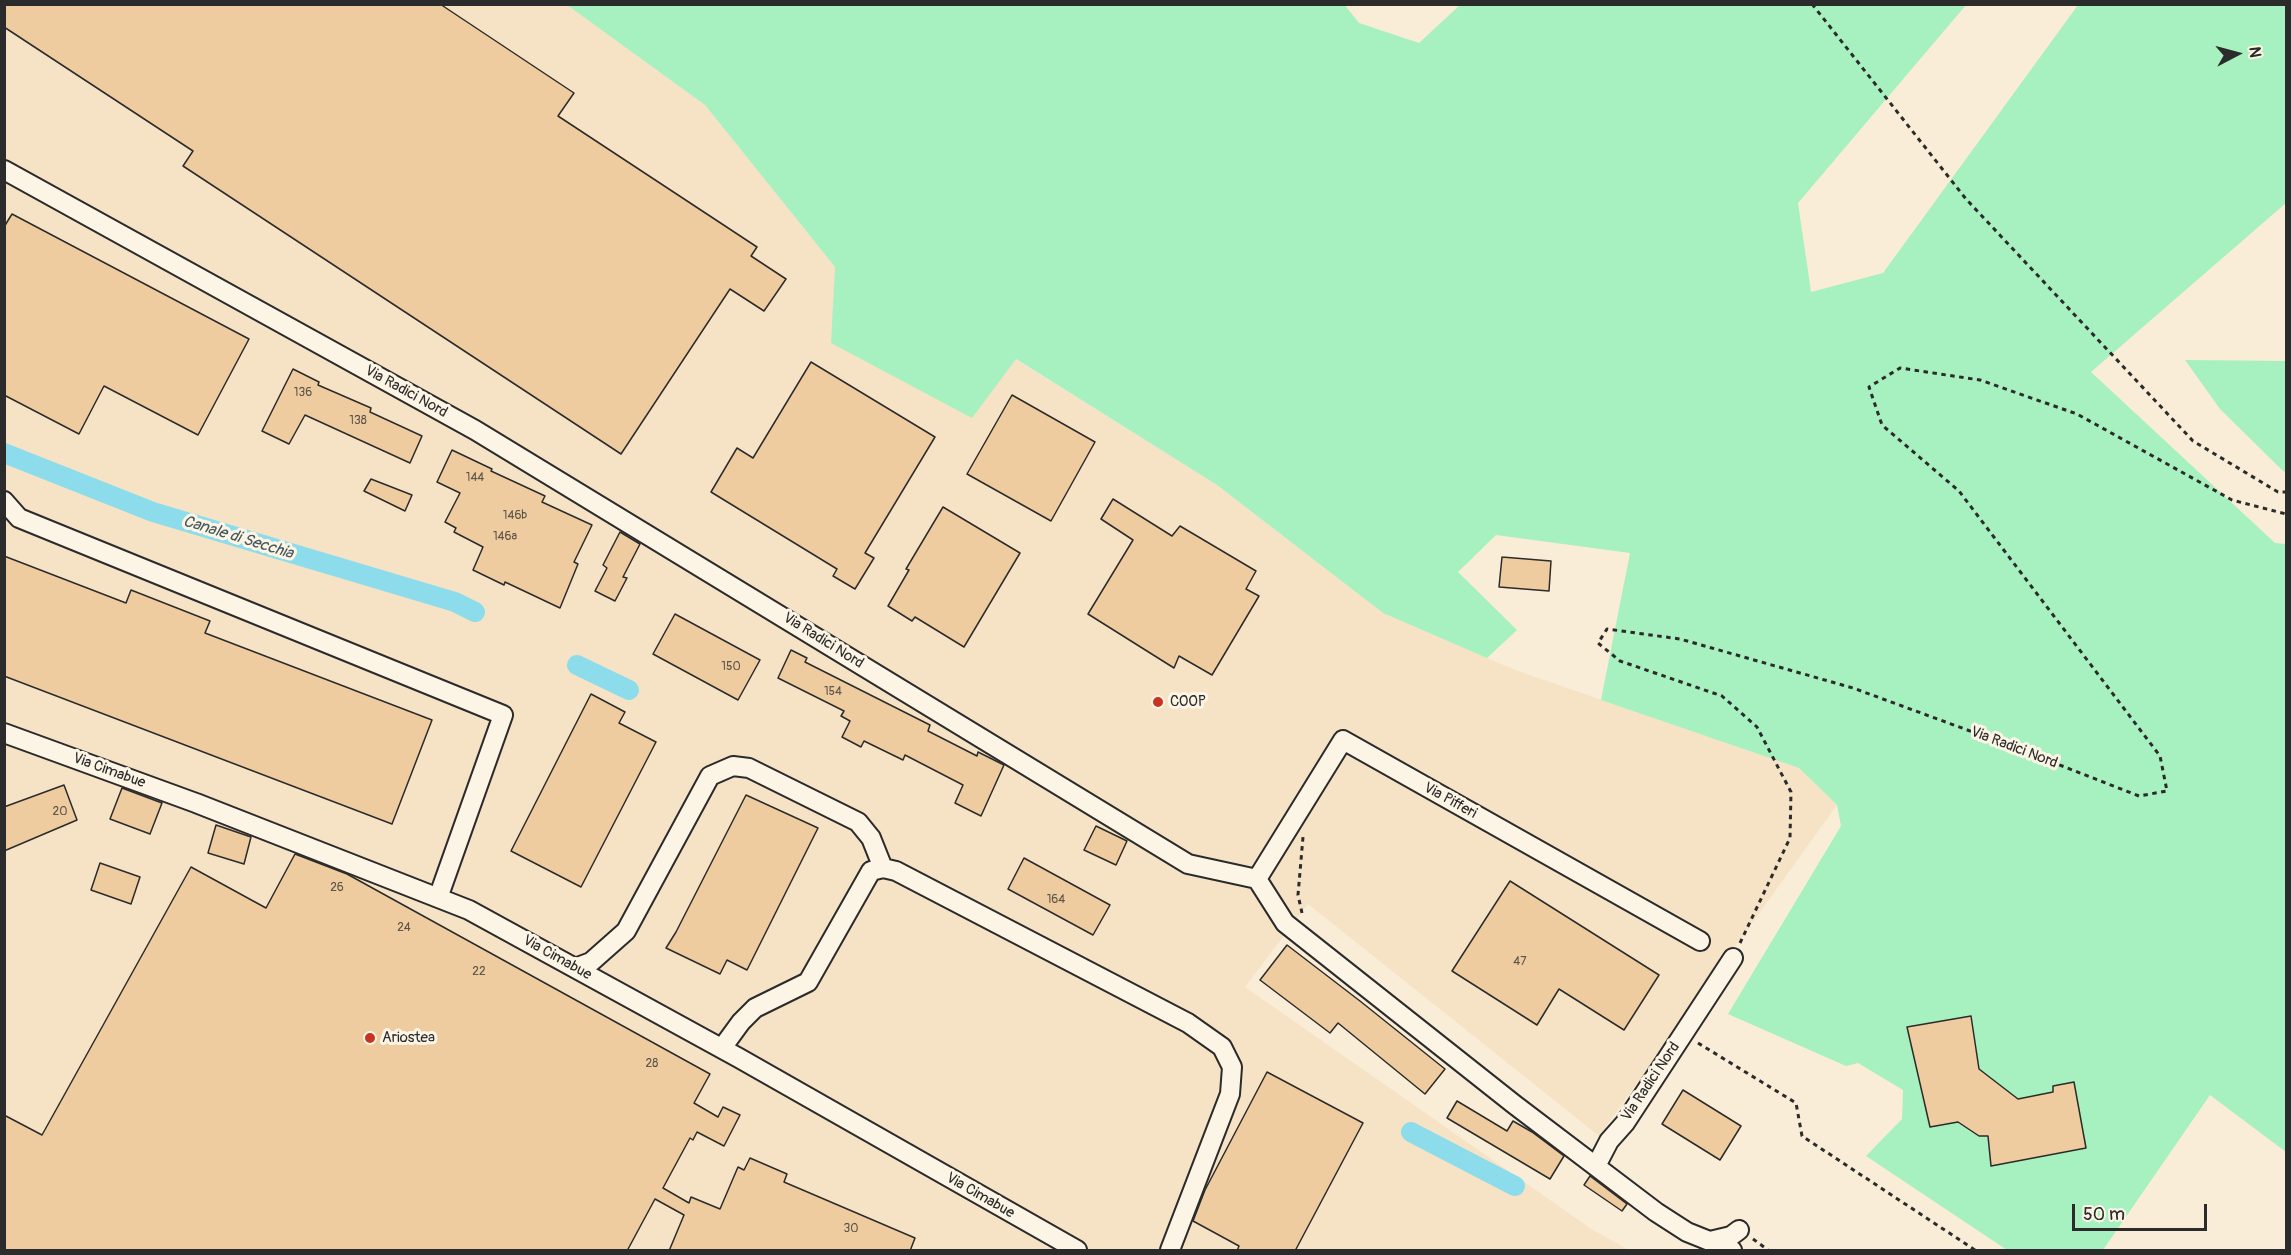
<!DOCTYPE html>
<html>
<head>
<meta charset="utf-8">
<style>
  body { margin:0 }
  #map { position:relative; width:2291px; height:1255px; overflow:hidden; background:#f9edd7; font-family:Pangolin,sans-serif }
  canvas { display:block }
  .frame { position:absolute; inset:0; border:6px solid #2b2b2b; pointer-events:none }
  .north { position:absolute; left:2207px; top:24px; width:60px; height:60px; -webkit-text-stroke:4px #fcf5e5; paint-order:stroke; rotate:84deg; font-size:16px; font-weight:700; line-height:24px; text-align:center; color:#2b2b2b }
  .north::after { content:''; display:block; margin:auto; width:21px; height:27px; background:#2b2b2b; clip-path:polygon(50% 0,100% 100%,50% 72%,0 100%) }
  .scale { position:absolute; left:2072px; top:1204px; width:135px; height:27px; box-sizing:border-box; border:3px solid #2b2b2b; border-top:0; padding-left:8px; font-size:18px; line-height:21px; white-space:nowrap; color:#2b2b2b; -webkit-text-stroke:4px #fcf5e5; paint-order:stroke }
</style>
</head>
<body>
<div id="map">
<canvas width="2291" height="1255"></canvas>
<div class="frame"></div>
<div class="north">N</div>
<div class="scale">50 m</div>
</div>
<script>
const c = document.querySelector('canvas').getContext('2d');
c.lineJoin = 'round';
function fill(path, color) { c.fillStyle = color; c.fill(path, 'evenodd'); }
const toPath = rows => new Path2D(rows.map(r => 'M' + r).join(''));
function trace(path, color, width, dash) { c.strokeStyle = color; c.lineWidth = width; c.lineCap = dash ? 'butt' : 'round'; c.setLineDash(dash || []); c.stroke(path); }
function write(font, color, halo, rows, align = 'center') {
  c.font = font + ' Pangolin,sans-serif'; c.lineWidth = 6; c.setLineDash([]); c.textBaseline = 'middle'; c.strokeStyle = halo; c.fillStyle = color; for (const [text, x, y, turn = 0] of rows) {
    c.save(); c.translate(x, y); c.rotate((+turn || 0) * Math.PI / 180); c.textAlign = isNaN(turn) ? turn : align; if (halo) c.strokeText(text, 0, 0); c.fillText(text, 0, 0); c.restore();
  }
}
const built = toPath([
  [5,5,567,5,705,105,835,267,832,343,1015,359,1217,485,1383,613,1515,670,1799,768,1837,805,1599,1136,1308,904,1245,987,1593,1230,1629,1250,5,1250]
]);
const green = toPath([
  [1344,4,1359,23,1419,43,1460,5,1966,5,1798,203,1811,292,1883,273,2078,5,2286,5,2286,203,2091,372,2275,543,2286,544,2286,1152,2210,1095,2103,1250,2007,1250,1866,1156,1902,1119,1903,1090,1858,1063,1846,1066,1728,1014,1841,826,1837,805,1799,768,1601,700,1630,553,1496,535,1458,572,1517,630,1487,658,1383,613,1217,485,1016,359,972,418,831,343,835,267,705,105,567,5],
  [1971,1016,1981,1082,2013,1100,2053,1092,2053,1086,2074,1082,2086,1148,1991,1166,1988,1136,1979,1136,1963,1125,1963,1121,1930,1127,1907,1028],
  [2185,360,2286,361,2286,472,2283,471,2220,409]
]);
const canal = toPath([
  [4,453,153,512,455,602,475,612],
  [577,665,629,690],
  [1411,1132,1515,1186]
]);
const building = toPath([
  [4,4,440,4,574,93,558,116,757,247,751,256,786,279,764,311,730,289,621,454,183,166,193,151,4,27,4,4],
  [12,214,249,339,198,435,104,386,79,434,4,395,4,227,12,214],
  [811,362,935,437,865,553,874,558,855,589,833,576,837,569,711,492,737,448,753,458,811,362],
  [293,369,319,382,318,385,371,408,370,412,422,436,410,463,305,415,289,444,262,431,293,369],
  [1012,395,1095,442,1051,521,967,474,1012,395],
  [452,450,492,469,491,471,545,496,542,502,592,525,574,562,578,564,560,608,505,582,504,585,473,570,483,547,454,532,456,528,445,522,460,493,437,482,452,450],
  [371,479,412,495,405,511,364,491,371,479],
  [1113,499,1172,536,1180,526,1256,571,1246,589,1259,596,1212,675,1179,656,1174,668,1088,614,1133,540,1101,519,1113,499],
  [943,507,1020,553,964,647,915,617,912,621,888,606,909,570,906,569,943,507],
  [620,532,640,544,623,577,627,578,615,601,595,591,607,568,603,565,620,532],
  [4,556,126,603,131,590,210,621,205,633,432,720,392,824,4,676,4,556],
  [1502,557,1551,561,1549,591,1499,587,1502,557],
  [675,614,760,660,738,700,653,654,675,614],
  [791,650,807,658,805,662,930,725,928,731,977,756,978,752,1004,765,981,816,955,803,963,785,905,755,903,760,864,741,861,747,842,737,850,721,841,716,844,711,778,678,791,650],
  [591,694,625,712,619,723,656,742,581,887,511,851,591,694],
  [64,785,77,820,4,851,4,807,64,785],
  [122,788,162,803,150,834,110,819,122,788],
  [746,795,818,828,747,970,727,960,720,974,666,948,676,932,746,795],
  [216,825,251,837,244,864,208,853,216,825],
  [1096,826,1127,841,1116,865,1084,850,1096,826],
  [295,854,347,874,710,1074,694,1103,718,1117,723,1107,740,1115,724,1146,697,1132,693,1140,690,1138,663,1188,689,1203,691,1197,720,1209,738,1167,744,1170,750,1158,787,1174,784,1182,915,1238,910,1251,669,1251,684,1215,655,1199,627,1251,4,1251,4,1115,42,1135,191,867,266,908,295,854],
  [1024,858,1110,905,1093,935,1008,889,1024,858],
  [100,863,140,877,131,904,91,890,100,863],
  [1510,881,1659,975,1624,1030,1559,989,1537,1025,1452,971,1510,881],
  [1287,945,1360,1001,1445,1069,1425,1094,1338,1023,1330,1033,1260,980,1287,945],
  [1971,1016,1979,1069,2018,1099,2053,1092,2053,1086,2074,1082,2086,1148,1991,1166,1988,1136,1979,1136,1958,1122,1930,1127,1907,1027,1971,1016],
  [1267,1072,1363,1123,1295,1251,1237,1251,1239,1246,1193,1221,1205,1190,1267,1072],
  [1683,1090,1741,1126,1720,1160,1662,1124,1683,1090],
  [1457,1101,1507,1131,1513,1121,1532,1132,1564,1156,1550,1179,1447,1118,1457,1101],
  [1590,1176,1627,1204,1622,1211,1584,1185,1590,1176]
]);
const path = toPath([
  [1812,4,1966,199,2193,441,2278,492,2286,492],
  [1302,913,1298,895,1303,837],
  [1740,943,1790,838,1791,792,1757,727,1722,696,1620,661,1598,643,1607,629,1680,639,1853,688,2011,746,2139,796,2167,791,2160,756,1959,491,1882,425,1869,387,1900,368,1980,380,2077,414,2232,500,2286,514],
  [1698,1043,1796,1103,1802,1136,1975,1250],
  [1753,1239,1768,1250]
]);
const minor = toPath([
  [4,170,475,430,1188,864,1257,879,1285,923,1515,1105,1656,1212,1687,1232,1732,1250],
  [4,501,19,518,503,715,438,898],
  [4,733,196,803,469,910,739,1058,1077,1250],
  [1257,879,1343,740,1700,941],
  [575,968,591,962,626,931,710,776,733,766,749,768,858,822,871,838,883,868],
  [722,1048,741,1022,755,1008,808,982,871,871,883,868,896,871,1188,1023,1222,1047,1232,1067,1230,1094,1170,1250],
  [1596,1166,1609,1141,1625,1123,1733,958],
  [1710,1241,1731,1236,1739,1230]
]);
const markers = [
  [1158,702,6,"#c8321e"],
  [370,1038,6,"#c8321e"]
];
const numberNames = [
  ["136",303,393],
  ["138",358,421],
  ["144",475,478],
  ["146b",515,516],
  ["146a",505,537],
  ["150",731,667],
  ["154",833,692],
  ["20",60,812],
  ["26",337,888],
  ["164",1056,900],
  ["24",404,928],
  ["47",1520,962],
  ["22",479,972],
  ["28",652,1064],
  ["30",851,1229]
];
const streetNames = [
  ["Via Radici Nord",406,392,29],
  ["Via Radici Nord",823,641,32],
  ["Via Radici Nord",2014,748,21],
  ["Via Cimabue",109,771,20],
  ["Via Pifferi",1450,801,29],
  ["Via Cimabue",557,958,29],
  ["Via Radici Nord",1651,1082,-56],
  ["Via Cimabue",980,1196,30]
];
const poiNames = [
  ["COOP",1170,702],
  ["Ariostea",382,1038]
];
const waterNames = [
  ["Canale di Secchia",238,538,17]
];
fill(built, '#f6e3c6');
fill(green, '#a7f0bf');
trace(canal, '#8ddceb', 20);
fill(building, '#eecc9f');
trace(building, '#2b2b2b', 1.5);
trace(minor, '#2b2b2b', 22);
trace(path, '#2b2b2b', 3, [4.5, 4.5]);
trace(minor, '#fcf5e5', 18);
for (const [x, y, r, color] of markers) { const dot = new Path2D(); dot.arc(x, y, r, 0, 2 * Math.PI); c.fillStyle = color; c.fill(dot); trace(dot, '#fcf5e5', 2); }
write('12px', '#5c5348', null, numberNames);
write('15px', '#2b2b2b', '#fcf5e5', streetNames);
write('15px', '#2b2b2b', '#fcf5e5', poiNames, 'left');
write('italic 16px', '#44575b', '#fcf5e5', waterNames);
</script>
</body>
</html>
